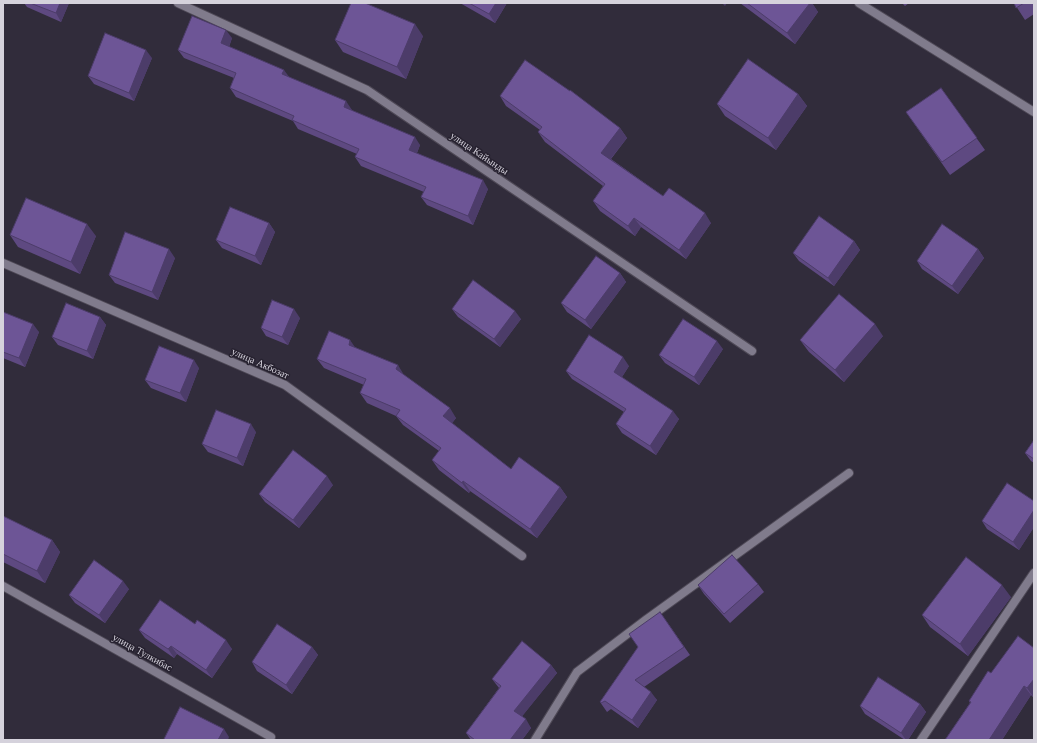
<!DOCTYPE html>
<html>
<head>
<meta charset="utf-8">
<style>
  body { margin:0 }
  #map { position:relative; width:1037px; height:743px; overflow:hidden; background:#312c3b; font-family:Georgia,serif }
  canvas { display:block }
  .frame { position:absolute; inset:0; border:4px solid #d5d2dc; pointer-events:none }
</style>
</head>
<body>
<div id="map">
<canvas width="1037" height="743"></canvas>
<div class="frame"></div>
</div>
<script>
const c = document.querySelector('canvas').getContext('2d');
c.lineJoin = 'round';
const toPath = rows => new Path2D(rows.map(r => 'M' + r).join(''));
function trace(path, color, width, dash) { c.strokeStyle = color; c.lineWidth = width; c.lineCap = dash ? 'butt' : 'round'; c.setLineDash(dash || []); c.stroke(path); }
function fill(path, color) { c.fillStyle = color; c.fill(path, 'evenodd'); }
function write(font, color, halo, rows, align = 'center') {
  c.font = font + ' Georgia,serif'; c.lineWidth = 3; c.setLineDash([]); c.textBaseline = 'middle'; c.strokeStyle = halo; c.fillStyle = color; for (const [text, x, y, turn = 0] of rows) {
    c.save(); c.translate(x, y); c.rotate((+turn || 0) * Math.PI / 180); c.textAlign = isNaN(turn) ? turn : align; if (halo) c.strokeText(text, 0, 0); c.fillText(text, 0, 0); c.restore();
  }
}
const minor = toPath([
  [178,3,367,90,752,351],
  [859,3,1034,112],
  [3,263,285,385,522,556],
  [3,586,271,737],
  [535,740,577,672,647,619,849,473],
  [921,740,1034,573]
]);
const wall = toPath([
  [24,3,69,3,61,22,27,7],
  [460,3,507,3,495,23],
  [740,3,812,3,818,12,795,44],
  [902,3,909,3,905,6],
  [1014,3,1034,3,1034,14,1025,20],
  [423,36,406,79,343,52,335,40],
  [232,38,229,47,289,77,352,110,352,111,420,145,417,153,488,189,473,225,427,205,421,197,424,192,361,166,355,157,357,154,298,129,293,121,236,97,230,88,234,78,184,58,178,50],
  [152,58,134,101,94,84,88,76],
  [941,88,985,150,950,175,906,112],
  [798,94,807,106,776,150,725,116,717,104],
  [500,96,620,128,627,138,611,159,663,196,711,223,686,259,641,227,635,236,600,211,593,201,603,186,545,142,538,132,540,130,506,106],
  [269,223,275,232,261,265,222,248,216,240],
  [10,235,96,236,80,274,18,247],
  [854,241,860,250,834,286,799,261,793,253],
  [978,249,984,258,958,294,922,269,917,261],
  [175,258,158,300,115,283,109,275],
  [620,273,626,282,591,329,567,312,561,303],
  [452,309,521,319,500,347,458,317],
  [3,312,39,332,25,367,3,358],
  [100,317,106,325,93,359,58,345,52,337],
  [300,318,288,345,266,336,261,328],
  [883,336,844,382,809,352,800,340],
  [355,347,404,375,456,418,452,423,511,469,560,487,567,497,537,538,470,491,469,493,439,470,432,460,439,451,403,425,396,416,367,403,360,393,364,385,324,368,317,359],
  [723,349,699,385,665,363,659,355],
  [629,366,622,377,679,419,656,455,622,433,616,424,624,412,572,379,566,371],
  [199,368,186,402,151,388,145,380],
  [256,432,243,466,208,452,202,444],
  [1034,440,1034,463,1031,461,1025,453],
  [333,485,299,528,265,502,259,494],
  [1034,501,1034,527,1019,550,987,529,982,521],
  [3,516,52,540,60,552,45,583,3,562],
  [758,584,764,592,730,623,704,594,698,585],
  [129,589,105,623,75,603,69,595],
  [1011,597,968,656,930,627,922,615],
  [660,612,690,655,644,687,657,700,638,728,611,709,607,712,600,702,638,647],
  [195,624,232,649,212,678,177,654,174,658,145,638,139,630],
  [312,647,318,655,292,694,257,671,252,662],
  [1034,648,1034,698,1031,695,1002,740,945,740,970,703,969,701,991,673],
  [551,665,557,673,522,716,531,728,522,740,471,740,466,733,499,688,492,679],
  [920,704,926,712,908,740,905,740,865,714,860,706]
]);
const shadedWall = toPath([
  [60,3,69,3,61,22,56,13],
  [496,3,507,3,495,23,489,14],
  [722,3,727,3,725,6],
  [810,3,812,3,818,12,795,44,787,33],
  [415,24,423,36,406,79,397,67],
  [226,30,232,38,227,52,221,43],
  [146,50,152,58,134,101,129,93],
  [284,70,290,78,282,74],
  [798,94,807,106,776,150,768,138],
  [346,101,352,110,350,116,344,107],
  [620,128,627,138,608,162,601,153],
  [415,137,420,145,415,158,409,150],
  [483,180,488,189,473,225,468,216],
  [705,213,711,223,686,259,679,250],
  [634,218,641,227,635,236,628,226],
  [269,223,275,232,261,265,255,256],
  [87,224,96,236,80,274,71,262],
  [854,241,860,250,834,286,828,278],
  [169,249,175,258,158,300,152,292],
  [978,249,984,258,958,294,952,286],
  [620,273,626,282,591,329,585,320],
  [294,309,300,318,288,345,282,337],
  [515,311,521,319,500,347,494,339],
  [100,317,106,325,93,359,87,351],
  [33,324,39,332,25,367,19,358],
  [875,324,883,336,844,382,835,370],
  [350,340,357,350,349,345],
  [717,341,723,349,699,385,694,377],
  [623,357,629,366,620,380,614,372],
  [194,360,199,368,186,402,180,393],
  [398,365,404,375,396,369],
  [450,408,456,418,450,426,443,416],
  [673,411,679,419,656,455,650,446],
  [251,424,256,432,243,466,237,458],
  [327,476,333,485,299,528,293,520],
  [463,481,470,491,469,493,462,483],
  [560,487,567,497,537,538,530,529],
  [1034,510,1034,527,1019,550,1013,542],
  [52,540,60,552,45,583,37,571],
  [123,581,129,589,105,623,99,615],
  [1002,585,1011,597,968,656,960,644],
  [226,640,232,649,212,678,206,670],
  [171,646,177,654,174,658,168,649],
  [312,647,318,655,292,694,286,685],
  [551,665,557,673,520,719,514,711],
  [1034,679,1034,698,1027,688],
  [1024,686,1031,695,1002,740,989,740],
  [651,692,657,700,638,728,632,720],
  [920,704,926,712,908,740,906,740,901,733],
  [526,719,531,728,522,740,510,740],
  [224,729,229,737,228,740,218,740]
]);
const building = toPath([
  [30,3,60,3,56,13,30,3],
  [351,3,365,3,415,24,397,67,335,40,351,3],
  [469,3,496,3,489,14,469,3],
  [747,3,810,3,787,33,747,3],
  [1014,3,1024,3,1016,8,1014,3],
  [192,16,226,30,221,43,284,70,282,74,346,101,344,107,415,137,409,150,483,180,468,216,421,197,426,187,355,157,359,149,292,120,294,116,230,88,236,73,178,50,192,16],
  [105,33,146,50,129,93,88,76,105,33],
  [748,59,798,94,768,138,717,104,748,59],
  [525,60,570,91,570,90,620,128,601,153,663,196,669,188,705,213,679,250,634,218,628,226,593,201,605,184,538,132,542,127,500,96,525,60],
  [941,88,977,138,942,162,906,112,941,88],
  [26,198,87,224,71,262,10,235,26,198],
  [230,207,269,223,255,256,216,240,230,207],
  [819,216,854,241,828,278,793,253,819,216],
  [942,224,978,249,952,286,917,261,942,224],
  [125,232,169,249,152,292,109,275,125,232],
  [596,256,620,273,585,320,561,303,596,256],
  [473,280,515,311,494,339,452,309,473,280],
  [839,294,875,324,835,370,800,340,839,294],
  [272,300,294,309,282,337,261,328,272,300],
  [66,303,100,317,87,351,52,337,66,303],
  [3,312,33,324,19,358,3,352,3,312],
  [683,319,717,341,694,377,659,355,683,319],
  [329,331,350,340,349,345,398,365,396,369,450,408,443,416,511,469,519,457,560,487,530,529,463,481,462,483,432,460,441,448,396,416,400,410,360,393,366,379,317,359,329,331],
  [589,335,623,357,614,372,673,411,650,446,616,424,626,409,566,371,589,335],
  [159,346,194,360,180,393,145,380,159,346],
  [216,410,251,424,237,458,202,444,216,410],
  [1034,440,1034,459,1025,453,1034,440],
  [293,450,327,476,293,520,259,494,293,450],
  [1007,483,1034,501,1034,510,1013,542,982,521,1007,483],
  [3,516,52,540,37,571,3,554,3,516],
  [732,555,758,584,724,614,698,585,732,555],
  [966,557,1002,585,960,644,922,615,966,557],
  [94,560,123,581,99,615,69,595,94,560],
  [160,600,195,624,197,620,226,640,206,670,171,646,168,649,139,630,160,600],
  [660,612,684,647,635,680,651,692,632,720,605,701,601,703,600,702,638,647,629,634,660,612],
  [277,624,312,647,286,685,252,662,277,624],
  [1018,636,1034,648,1034,679,1027,688,1024,686,989,740,945,740,971,702,969,701,988,671,991,673,1018,636],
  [522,641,551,665,514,711,526,719,510,740,475,740,466,733,501,686,492,679,522,641],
  [878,677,920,704,901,733,860,706,878,677],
  [180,707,224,729,218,740,165,740,164,739,180,707]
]);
const streetNames = [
  ["улица Кайынды",479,154,34],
  ["улица Акбозат",260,364,24],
  ["улица Тулкибас",142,653,29]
];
trace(minor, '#4e4956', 10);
trace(minor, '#807b8c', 8);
fill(wall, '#5e4981');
fill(shadedWall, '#4c3c69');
fill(building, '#6d5596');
trace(building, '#4c3c69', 1);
write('10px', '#d5d2dc', '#272230', streetNames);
</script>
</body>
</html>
